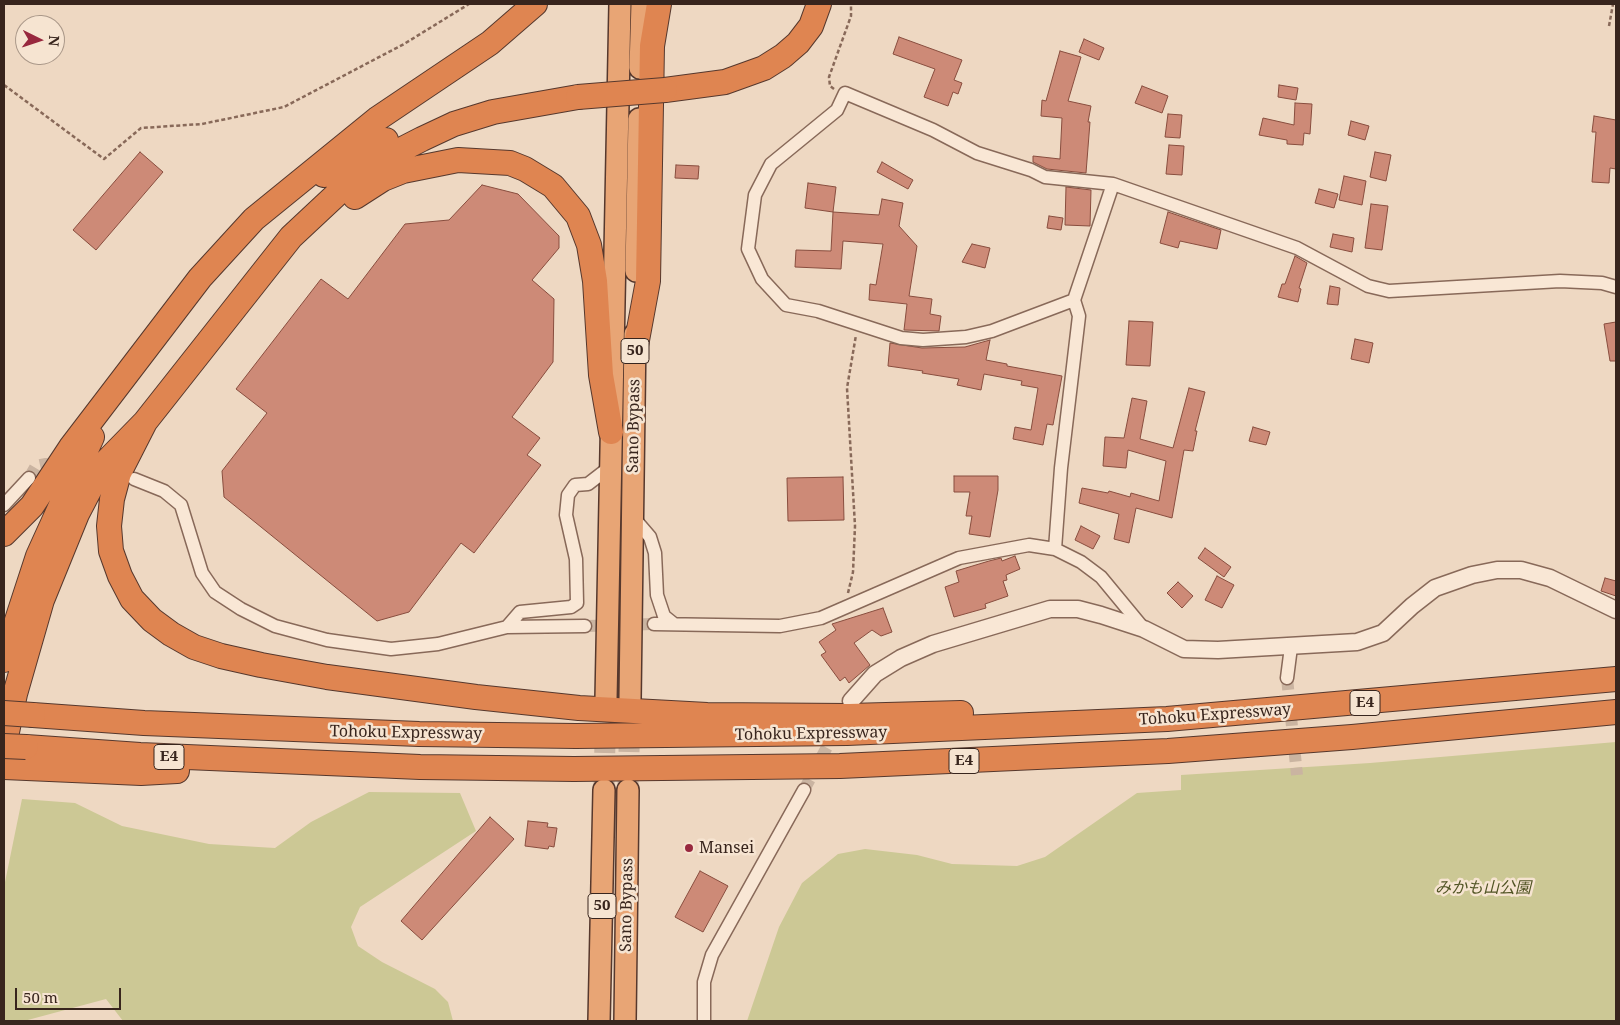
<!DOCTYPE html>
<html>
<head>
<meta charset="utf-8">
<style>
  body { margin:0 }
  #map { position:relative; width:1620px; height:1025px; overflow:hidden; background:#eed8c2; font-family:"Noto Serif",serif }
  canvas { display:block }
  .frame { position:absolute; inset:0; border:5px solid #38251d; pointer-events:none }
  .north { position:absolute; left:15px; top:15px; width:50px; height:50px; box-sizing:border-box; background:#f6e4d1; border:1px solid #aa9889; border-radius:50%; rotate:94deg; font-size:14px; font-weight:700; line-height:20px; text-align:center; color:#38251d }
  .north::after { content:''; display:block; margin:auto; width:18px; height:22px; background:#98283e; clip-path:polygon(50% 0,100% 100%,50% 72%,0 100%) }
  .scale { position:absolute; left:15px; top:988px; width:106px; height:22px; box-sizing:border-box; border:2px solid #38251d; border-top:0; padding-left:6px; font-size:15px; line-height:18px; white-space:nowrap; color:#38251d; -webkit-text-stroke:4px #f6e4d1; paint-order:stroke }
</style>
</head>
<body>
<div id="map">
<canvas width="1620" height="1025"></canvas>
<div class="frame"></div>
<div class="north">N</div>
<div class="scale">50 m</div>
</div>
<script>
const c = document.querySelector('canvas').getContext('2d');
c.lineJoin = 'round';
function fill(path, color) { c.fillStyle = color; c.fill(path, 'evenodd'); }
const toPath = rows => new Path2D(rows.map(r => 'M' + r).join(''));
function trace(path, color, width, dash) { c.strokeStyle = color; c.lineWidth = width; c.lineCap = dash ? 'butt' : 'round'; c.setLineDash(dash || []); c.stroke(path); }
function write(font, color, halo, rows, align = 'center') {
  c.font = font + ' "Noto Serif","Noto Sans JP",serif'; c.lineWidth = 5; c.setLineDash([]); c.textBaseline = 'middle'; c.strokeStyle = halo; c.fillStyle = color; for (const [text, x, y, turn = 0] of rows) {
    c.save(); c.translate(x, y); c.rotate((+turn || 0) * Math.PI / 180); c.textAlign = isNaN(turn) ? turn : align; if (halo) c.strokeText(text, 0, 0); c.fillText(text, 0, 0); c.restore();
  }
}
const green = toPath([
  [1616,742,1616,1021,747,1021,779,927,802,883,838,854,865,849,917,855,952,864,1017,866,1045,857,1137,793,1181,790,1181,775,1370,763],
  [369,792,460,793,476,831,360,907,351,927,358,946,382,962,435,989,448,1002,453,1021,123,1021,106,999,24,1021,4,1021,4,887,22,799,75,803,122,826,209,844,275,848,311,822]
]);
const building = toPath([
  [899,37,962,60,954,80,962,83,958,94,953,92,948,106,924,97,935,69,893,54,899,37],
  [1084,39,1104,48,1099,60,1079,52,1084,39],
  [1060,51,1081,57,1068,101,1091,106,1088,122,1090,122,1086,173,1047,169,1033,162,1033,156,1060,159,1062,118,1041,116,1042,100,1046,101,1060,51],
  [1279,85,1298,88,1296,100,1278,97,1279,85],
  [1142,86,1168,96,1162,113,1135,103,1142,86],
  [1295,103,1312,104,1310,134,1304,133,1303,145,1287,144,1287,140,1259,135,1263,118,1294,125,1295,103],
  [1168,114,1182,115,1180,138,1165,137,1168,114],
  [1594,116,1616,120,1616,169,1610,168,1609,183,1592,182,1596,132,1592,132,1594,116],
  [1351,121,1369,126,1365,140,1348,135,1351,121],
  [1169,145,1184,146,1182,175,1166,174,1169,145],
  [140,152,163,172,96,250,73,230,140,152],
  [1375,152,1391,155,1386,181,1370,177,1375,152],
  [882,162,913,180,908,189,877,172,882,162],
  [676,165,699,166,698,179,675,178,676,165],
  [1344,176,1366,181,1362,205,1339,200,1344,176],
  [808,183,836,187,833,212,805,208,808,183],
  [482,185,518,194,559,236,559,248,532,280,554,299,553,362,512,417,540,438,527,455,541,465,474,553,461,543,409,612,377,621,224,497,222,471,267,413,236,389,321,279,348,299,405,224,449,220,482,185],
  [1066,187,1091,190,1090,226,1065,225,1066,187],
  [1319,189,1338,194,1334,208,1315,203,1319,189],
  [882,199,903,203,899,226,917,246,909,296,932,299,930,314,941,316,939,331,904,330,907,304,869,300,870,284,876,285,883,244,843,241,841,269,795,267,796,250,831,251,833,212,879,215,882,199],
  [1371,204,1388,206,1382,250,1365,248,1371,204],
  [1168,212,1221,230,1217,249,1180,241,1178,248,1160,243,1168,212],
  [1049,216,1063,218,1061,230,1047,228,1049,216],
  [1333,234,1354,238,1352,252,1330,247,1333,234],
  [972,244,990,248,985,268,962,262,972,244],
  [1295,256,1307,263,1299,288,1301,289,1298,302,1278,297,1282,284,1285,284,1295,256],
  [1330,286,1340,288,1338,305,1327,304,1330,286],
  [1129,321,1153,322,1150,366,1126,365,1129,321],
  [1616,322,1616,361,1610,361,1604,324,1616,322],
  [1355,339,1373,343,1369,363,1351,359,1355,339],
  [990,340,986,360,1007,364,1007,366,1062,376,1053,425,1047,424,1043,445,1013,439,1015,427,1031,430,1038,388,1021,385,1022,381,984,374,981,390,957,385,959,379,922,373,923,371,888,366,890,343,922,348,965,347,990,340],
  [1189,388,1205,392,1195,431,1197,431,1193,451,1184,450,1172,518,1136,508,1129,543,1114,539,1119,514,1079,503,1082,488,1108,493,1109,491,1130,497,1131,493,1159,501,1166,461,1128,450,1126,468,1103,466,1105,437,1124,438,1132,398,1147,401,1140,439,1173,448,1189,388],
  [1253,427,1270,432,1266,445,1249,441,1253,427],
  [954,476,998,476,998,490,990,537,969,534,972,516,966,516,970,492,954,492,954,476],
  [843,477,844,520,788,521,787,478,843,477],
  [1081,526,1100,536,1093,549,1075,540,1081,526],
  [1205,548,1231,567,1224,577,1198,558,1205,548],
  [1015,556,1020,569,1006,575,1007,580,1003,581,1008,596,985,604,986,608,954,617,945,587,959,582,956,571,989,561,1001,558,1002,561,1015,556],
  [1217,576,1234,585,1222,608,1205,600,1217,576],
  [1605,578,1616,581,1616,596,1601,591,1605,578],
  [1178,582,1193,596,1182,608,1167,593,1178,582],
  [883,608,892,632,881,636,872,630,854,643,870,665,849,683,845,677,840,681,821,655,826,652,819,642,836,630,832,624,883,608],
  [490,817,514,839,422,940,401,921,490,817],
  [528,821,548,823,547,827,557,828,554,847,549,846,548,849,525,846,528,821],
  [700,871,728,886,703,932,675,917,700,871]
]);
const minorTunnel = toPath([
  [29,478,36,466,45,464,62,467],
  [585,626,654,624],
  [1287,678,1297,775],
  [804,790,835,732]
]);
const trunkTunnel = toPath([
  [628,784,630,719],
  [604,785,606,699]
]);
const path = toPath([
  [1609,26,1613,4],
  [4,85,104,159,141,128,202,124,284,107,404,44,469,4],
  [834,89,830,86,829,77,851,16,851,4],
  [848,593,853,572,855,526,847,388,856,335]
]);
const minor = toPath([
  [1074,300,992,331,966,337,923,340,901,338,818,311,786,305,762,279,748,249,755,195,771,164,837,110,845,93,933,130,977,153,1031,170,1045,177,1113,184,1297,248,1368,286,1389,291,1560,281,1602,283,1616,287],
  [134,479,164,491,181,505,202,573,215,592,241,609,275,626,327,640,391,649,438,644,507,627,585,626],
  [4,505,29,478],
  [632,516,650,537,655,553,657,595,664,616,674,624],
  [1055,549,1061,468,1079,316,1074,300,1113,184],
  [654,624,780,626,821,618,959,558,1029,545,1055,549,1081,562,1101,577,1144,629],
  [507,627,520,612,571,607,577,603,576,559,566,515,568,495,575,485,588,484,610,467],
  [1287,678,1291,647],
  [704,1021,704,982,712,955,804,790]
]);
const tertiary = toPath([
  [851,701,875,674,901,658,933,644,1050,609,1078,609,1101,615,1144,629,1184,649,1218,650,1357,642,1383,633,1412,606,1435,588,1472,575,1497,570,1521,570,1550,578,1616,610]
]);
const trunk = toPath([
  [640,68,642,4],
  [636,271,639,119],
  [606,699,620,4],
  [630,699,635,334],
  [599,1021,604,790],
  [625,1021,628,790]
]);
const motorway = toPath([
  [665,90,725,82,764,68,783,56,798,43,811,26,819,4],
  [324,175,386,140],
  [355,197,383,179,403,171,458,160,510,163,525,169,553,186,578,216,589,245,595,281,601,375,611,432],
  [635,351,648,281,652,46,659,4],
  [145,422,119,473,112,499,109,526,111,551,120,576,132,599,152,620,171,634,194,647,221,656,261,665,327,677,476,697,579,708,707,715,849,716,961,713],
  [4,534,32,506,71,447,200,278,254,219,377,119,490,43,535,4],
  [4,660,38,556,92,437],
  [33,715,144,723,419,734,576,736,847,733,1167,719,1616,679],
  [4,746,15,694,42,600,77,514,102,466,145,422,291,237,352,180,385,158,422,139,454,124,493,112,578,97],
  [26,747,140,755,420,767,574,769,840,766,1168,751,1352,737,1616,712],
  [4,767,141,773,177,771]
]);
const motorwayBridge = toPath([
  [578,97,665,90],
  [4,713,33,715],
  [4,746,26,747]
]);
const markers = [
  [689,848,5,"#98283e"]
];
const shields = [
  [635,351,28],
  [1365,703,30],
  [169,757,30],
  [964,761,30],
  [602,906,28]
];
const shieldNames = [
  ["50",635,351],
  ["E4",1365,703],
  ["E4",169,757],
  ["E4",964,761],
  ["50",602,906]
];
const streetNames = [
  ["Sano Bypass",634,426,-89],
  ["Tohoku Expressway",1215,715,-4],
  ["Tohoku Expressway",406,733,1],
  ["Tohoku Expressway",811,734,-1],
  ["Sano Bypass",627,905,-89]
];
const poiNames = [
  ["Mansei",699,848]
];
const parkNames = [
  ["みかも山公園",1483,888]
];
fill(green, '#ccc895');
fill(building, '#cd8a77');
trace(building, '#884d3e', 1);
trace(minorTunnel, '#cab4a1', 12, [12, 6]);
trace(trunkTunnel, '#cab4a1', 21, [21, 11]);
trace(minor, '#886959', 15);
trace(tertiary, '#886959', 19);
trace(trunk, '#56382d', 24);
trace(motorway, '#56382d', 26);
trace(path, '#886959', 2.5, [4, 2.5]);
trace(minor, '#f9e7d5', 12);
trace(tertiary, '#f9e7d5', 16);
trace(trunk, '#e8a575', 21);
trace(motorway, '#df8551', 24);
trace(motorwayBridge, '#56382d', 26, []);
trace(motorwayBridge, '#df8551', 24);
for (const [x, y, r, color] of markers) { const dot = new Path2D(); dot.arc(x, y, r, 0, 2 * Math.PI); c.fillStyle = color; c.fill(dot); trace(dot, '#f6e4d1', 2); }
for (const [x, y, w] of shields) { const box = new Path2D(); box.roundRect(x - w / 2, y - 12.5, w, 25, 4); c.fillStyle = '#f6e4d1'; c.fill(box); trace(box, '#38251d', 1); }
write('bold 15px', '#38251d', null, shieldNames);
write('16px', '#38251d', '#f6e4d1', streetNames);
write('16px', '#38251d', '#f6e4d1', poiNames, 'left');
write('italic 16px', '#515424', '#f6e4d1', parkNames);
</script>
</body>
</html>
